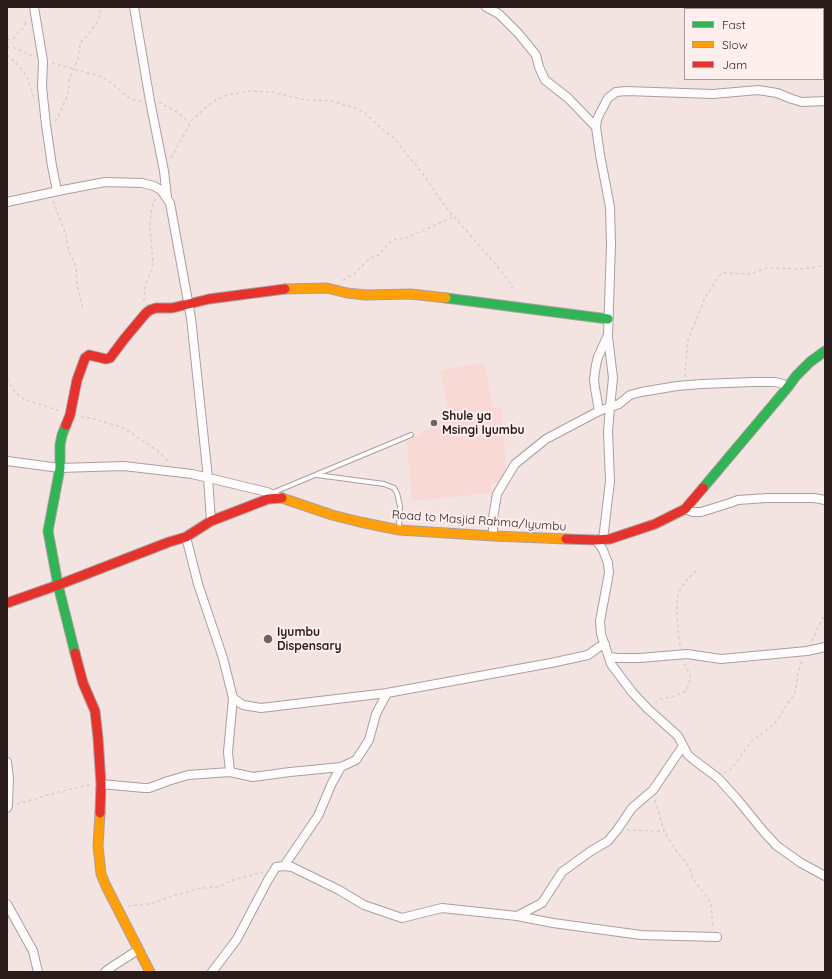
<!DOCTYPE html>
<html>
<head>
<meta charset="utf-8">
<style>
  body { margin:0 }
  #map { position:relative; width:832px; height:979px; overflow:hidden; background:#f3e4e2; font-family:Quicksand,sans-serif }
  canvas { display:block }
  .frame { position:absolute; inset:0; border:8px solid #291c1b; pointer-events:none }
  .legend { position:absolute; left:684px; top:8px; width:140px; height:72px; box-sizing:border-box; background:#feefed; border:1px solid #a99b99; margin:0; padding:5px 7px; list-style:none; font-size:12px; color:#291c1b }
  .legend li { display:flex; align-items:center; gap:8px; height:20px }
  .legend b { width:20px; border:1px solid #a99b99 }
</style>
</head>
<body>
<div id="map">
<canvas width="832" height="979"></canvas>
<div class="frame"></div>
<ul class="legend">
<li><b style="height:5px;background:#30b455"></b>Fast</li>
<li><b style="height:5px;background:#ff9f0a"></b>Slow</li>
<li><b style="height:5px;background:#e5322d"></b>Jam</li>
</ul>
</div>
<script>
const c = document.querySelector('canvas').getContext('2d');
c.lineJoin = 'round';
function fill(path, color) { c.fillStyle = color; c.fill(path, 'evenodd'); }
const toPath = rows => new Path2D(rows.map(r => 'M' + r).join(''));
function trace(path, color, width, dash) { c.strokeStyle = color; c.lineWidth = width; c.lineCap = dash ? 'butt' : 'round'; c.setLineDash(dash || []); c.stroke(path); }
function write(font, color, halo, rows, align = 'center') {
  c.font = font + ' Quicksand,sans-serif'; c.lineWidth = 4; c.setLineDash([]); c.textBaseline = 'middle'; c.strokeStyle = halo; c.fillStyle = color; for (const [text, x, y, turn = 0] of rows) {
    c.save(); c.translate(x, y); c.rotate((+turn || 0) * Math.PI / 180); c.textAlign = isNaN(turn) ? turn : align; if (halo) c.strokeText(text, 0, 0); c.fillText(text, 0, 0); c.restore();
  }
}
const built = toPath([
  [484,362,493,407,502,408,507,482,491,483,492,493,412,501,407,441,449,416,440,371]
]);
const path = toPath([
  [7,40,14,38,16,35,23,28,27,20],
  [7,47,12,47,33,56],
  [7,55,16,63,22,70,27,77,34,98],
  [52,63,102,77,108,80,128,97,136,101,142,101],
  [159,102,177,112,189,122],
  [55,121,58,117,68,94,69,81,72,72,78,59,80,43,89,34,97,22,100,15,101,7],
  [171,158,192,120,212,102,227,95,244,92,252,91,272,92,306,100,332,101,358,109,365,113,381,128,395,139,409,157,421,171,444,205,502,272,509,282,513,289],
  [53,201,65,232,69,251,76,267,77,285,83,309],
  [343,280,354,274,369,259,379,255,392,240,405,238,413,235,453,217],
  [144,301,145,285,152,269,153,263,150,227,151,212,153,204,156,198],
  [685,377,687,348,688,340,705,298,716,280,721,274,723,273,751,274,763,269,768,268,801,269,817,267,825,265],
  [7,379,13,389,19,396,26,400,60,411],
  [81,417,91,418,121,427,128,431,158,451,167,460,169,463],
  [812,641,822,619,825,615],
  [680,645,678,633,677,607,678,594,685,582,698,569],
  [655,703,661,699,674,696,686,691,689,685,690,675,684,663],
  [724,773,729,771,737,762,746,748,752,741,768,729,775,723,781,715,787,704,795,694,798,673,802,660],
  [655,800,664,831,677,852,685,861,690,869,693,879,705,894,711,904,713,928],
  [17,804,62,791,90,785],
  [627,830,664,831],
  [128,906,150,904,175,895,202,888,216,887,221,886,230,881,263,872]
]);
const lane = toPath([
  [317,475,384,484,394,488,397,493,400,506,399,529],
  [272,493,411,435]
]);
const street = toPath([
  [34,7,43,61,42,87,46,125,52,166,57,191],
  [134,7,150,101,164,171,167,197],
  [486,7,499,14,518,33,536,55,539,67,545,80,568,98,596,127],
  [7,202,63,190,105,182,142,183,154,186,161,190,170,203,191,318,208,478,211,521],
  [599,411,595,388,594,379,596,365,598,357,608,335,611,244,610,207,600,155,596,127,597,120,599,115,608,98,616,92,626,91,713,94,758,90,777,93,792,99,802,102,825,101],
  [7,461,60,468,124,466,192,474,267,492,280,498],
  [685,509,693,512,701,512,730,503,738,500,767,498,814,498,825,500],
  [493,536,493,518,497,494,515,464,546,439,599,411,619,404,630,395,641,392,677,386,701,384,753,382,775,382,783,384,788,387],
  [186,537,198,584,223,658,233,698,228,752,230,772],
  [596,540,603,550,608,563,609,573,600,621,601,634,611,664,632,692,647,708,678,736,688,755,694,760,718,778,737,799,764,832,777,846,801,863,825,876],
  [603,540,610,481,608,432,610,407,613,378,608,337],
  [609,657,618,658,640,658,687,654,721,659,807,651,825,647],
  [233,698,243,705,261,708,387,693,551,663,588,655,599,647,605,644],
  [7,762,9,778,8,806,7,808],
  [101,784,144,788,149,788,168,781,188,775,230,772,253,777,290,772,341,767,356,760,369,740,376,714,387,693],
  [284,866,292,867,339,890,364,905,402,918,442,908,517,916,542,903,562,872,591,851,608,841,617,830,632,808,653,790,683,746],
  [7,904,33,951,38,972],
  [517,916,553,923,641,935,717,937],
  [105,972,110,968,138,950],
  [212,972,237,939,268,880,276,867,284,866,318,816,332,783,341,767]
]);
const fast = toPath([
  [446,298,608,319],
  [66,425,62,435,60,445,60,468,48,531,58,585,75,653],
  [703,488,788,387,796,376,810,362,825,351]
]);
const slow = toPath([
  [285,289,327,288,347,293,366,295,411,294,446,298],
  [282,498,332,515,360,522,399,530,493,536,566,539],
  [100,813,98,846,101,874,106,886,150,972]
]);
const jam = toPath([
  [66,425,70,415,77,380,85,358,89,355,106,359,110,358,125,338,146,313,150,310,156,308,172,308,209,299,285,289],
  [566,539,596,540,610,539,655,524,685,509,703,488],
  [7,603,58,585,169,542,186,537,211,521,268,499,282,498],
  [75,653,83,683,95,711,98,738,101,784,100,813]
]);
const markers = [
  [434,423,4,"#706261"],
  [268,639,5,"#706261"]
];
const poiNames = [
  ["Shule ya",442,416],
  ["Msingi Iyumbu",442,430],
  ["Iyumbu",277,632],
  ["Dispensary",277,646]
];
const streetNames = [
  ["Road to Masjid Rahma/Iyumbu",479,521,4]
];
fill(built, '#f8d9d5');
trace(lane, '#ab9f9d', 6);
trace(street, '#ab9f9d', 10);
trace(fast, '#ab9f9d', 11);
trace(slow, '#ab9f9d', 11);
trace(jam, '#ab9f9d', 11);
trace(path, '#d4cfce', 1.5, [3, 3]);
trace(lane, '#fdfbfb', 4);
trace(street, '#fdfbfb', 8);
trace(fast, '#30b455', 9);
trace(slow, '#ff9f0a', 9);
trace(jam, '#e5322d', 9);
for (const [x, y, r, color] of markers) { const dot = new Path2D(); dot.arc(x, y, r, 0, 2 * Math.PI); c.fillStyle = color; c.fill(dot); trace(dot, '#feefed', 1.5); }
write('bold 12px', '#291c1b', '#feefed', poiNames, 'left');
write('12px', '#291c1b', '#feefed', streetNames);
</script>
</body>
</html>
